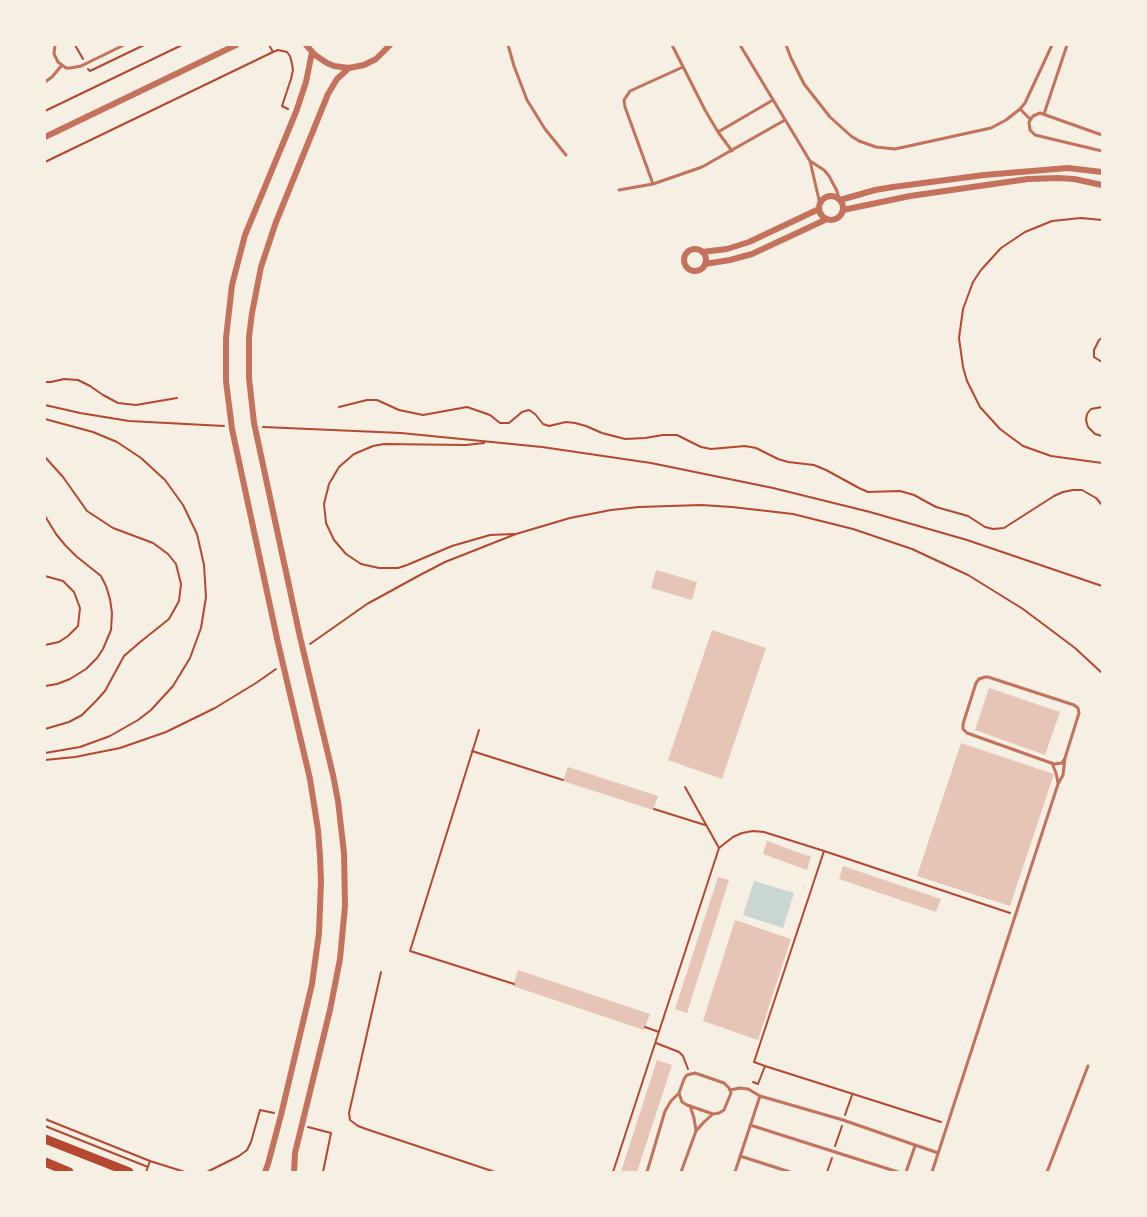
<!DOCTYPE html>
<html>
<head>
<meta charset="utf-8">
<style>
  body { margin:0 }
  #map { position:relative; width:1147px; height:1217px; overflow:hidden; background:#f6efe4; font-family:Helvetica,sans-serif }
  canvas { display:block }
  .frame { position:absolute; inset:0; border:46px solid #f6efe4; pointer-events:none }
</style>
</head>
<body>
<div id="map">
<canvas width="1147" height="1217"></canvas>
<div class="frame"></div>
</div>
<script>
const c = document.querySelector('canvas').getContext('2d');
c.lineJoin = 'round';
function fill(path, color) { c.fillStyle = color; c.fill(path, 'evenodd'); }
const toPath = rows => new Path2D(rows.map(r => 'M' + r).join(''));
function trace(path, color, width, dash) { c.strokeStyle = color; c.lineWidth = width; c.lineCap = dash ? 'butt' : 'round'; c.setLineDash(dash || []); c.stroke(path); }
const water = toPath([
  [754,881,794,893,783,928,743,915]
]);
const building = toPath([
  [656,570,697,582,692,600,651,588],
  [712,630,766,648,722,779,668,760],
  [989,688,1060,712,1045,755,975,730],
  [961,743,1054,774,1010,906,917,876],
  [568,767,658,796,653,810,563,781],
  [767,841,811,857,807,870,763,854],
  [843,866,941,899,936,912,839,879],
  [718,877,729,880,687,1013,675,1009],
  [735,920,791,939,758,1040,703,1021],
  [518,970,650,1014,644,1030,513,986],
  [657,1060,672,1065,637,1172,621,1172]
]);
const path = toPath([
  [75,45,83,59],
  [273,52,278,50,287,52,290,56,292,64,293,70,291,79,282,106,288,109],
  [88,69,90,71,144,45],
  [45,111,182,45],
  [45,162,273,52,269,45],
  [1102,220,1081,218,1052,221,1025,232,1001,248,981,270,973,282,963,309,959,338,963,367,967,381,980,407,1000,429,1023,446,1051,456,1102,463],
  [1102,338,1099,340,1094,350,1094,357,1102,362],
  [45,382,51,382,64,379,78,380,90,386,103,395,118,403,136,405,177,398],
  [45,405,80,413,129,421,224,426],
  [339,407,367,400,377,400,399,410,423,415,467,407,490,415,500,423,509,423,522,412,529,410,535,414,543,424,549,426,566,422,575,423,586,426,602,433,625,439,645,438,663,435,677,435,701,447,711,449,745,446,756,448,778,459,788,462,814,465,826,470,859,488,868,492,900,491,914,495,936,507,968,516,985,527,993,529,1004,528,1054,496,1063,492,1073,490,1082,490,1096,498,1102,505],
  [1102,407,1091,409,1087,414,1086,420,1088,427,1095,434,1102,436],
  [45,419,93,432,117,442,141,458,165,480,183,505,197,534,204,565,206,597,201,628,190,658,173,686,151,710,138,720,110,736,80,747,45,753],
  [263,427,401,433,542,447,651,463,773,488,870,512,967,540,1102,586],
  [484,443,466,445,384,444,373,446,354,454,339,467,329,484,324,504,326,523,334,540,346,554,361,564,379,568,398,568,407,565,452,546,490,535,514,534],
  [45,457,63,477,87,511,113,528,153,543,168,554,176,564,181,584,179,601,169,619,139,643,124,656,105,691,96,701,82,715,69,722,45,729],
  [45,516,56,534,65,545,76,556,101,576,106,586,110,599,112,613,111,630,103,649,97,658,86,669,70,679,57,684,45,686],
  [45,576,63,581,74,592,80,608,78,626,68,636,59,642,45,645],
  [310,644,367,604,420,575,445,562,516,534,570,518,611,510,639,507,701,505,732,507,793,514,853,529,912,549,968,575,1023,609,1075,648,1102,673],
  [479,730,410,951,514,984],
  [472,751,563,780],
  [45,760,75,757,120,748,166,732,215,708,256,683,276,669],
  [654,809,705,825],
  [719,848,733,837,742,833,753,831,764,832,824,851,754,1062,765,1066],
  [824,851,1010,913],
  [381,972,349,1113,350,1120,358,1126,366,1129,495,1172],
  [645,1027,659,1032],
  [656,1043,679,1052,683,1056,688,1069],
  [753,1082,758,1084,765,1066,941,1122],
  [845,1115,852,1095],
  [45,1119,150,1161,146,1172],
  [45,1126,148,1167],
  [308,1127,331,1133,323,1172],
  [835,1146,842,1126],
  [150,1161,185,1172],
  [207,1172,239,1156,247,1150,251,1142,260,1110,274,1113],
  [613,1172,719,848,685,787],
  [827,1172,832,1158]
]);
const service = toPath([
  [55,45,54,54,58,62,66,68,71,68,81,66,124,45],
  [508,45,514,66,527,100,545,129,566,155],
  [672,45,705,110,718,132,732,151],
  [740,45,810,161,820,204],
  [786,45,791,58,804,84,830,117,851,136,859,141,876,147,895,149,991,128,1006,120,1020,109,1025,103,1052,45],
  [45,82,52,77,62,65],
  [1020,109,1030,119],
  [1044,114,1067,45],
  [718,132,773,100],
  [1102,135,1040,113,1033,116,1029,122,1030,130,1035,135,1102,151],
  [810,161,824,170,829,176,837,191,839,199],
  [653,184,625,107,624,100,630,91,683,67],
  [619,190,653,184,702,167,785,120],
  [1052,763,1056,773,1058,783],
  [730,1090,740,1088,748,1089,760,1096,843,1120,938,1153],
  [690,1106,694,1118,696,1131],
  [750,1125,898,1172],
  [740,1156,790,1172],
  [647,1172,665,1111,671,1101,679,1093],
  [681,1172,696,1131,704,1122,713,1114,719,1113,724,1110,731,1093,729,1088,724,1083,695,1073,687,1075,684,1079,679,1093,682,1102,687,1105,713,1114],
  [735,1172,760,1096],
  [906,1172,915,1146],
  [932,1172,1058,784,1063,775,1065,758,1079,713,1078,708,1074,705,988,677,985,677,979,679,976,683,963,724,963,729,967,733,1054,764,1062,763,1065,758],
  [1047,1172,1088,1066]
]);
const minor = toPath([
  [306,45,315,55,327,63,334,66,349,68,364,65,376,59,390,45],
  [45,137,236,45],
  '819 208a12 12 0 1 1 24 0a12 12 0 1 1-24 0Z',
  [840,200,875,190,893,187,984,175,1068,168,1102,172],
  [843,210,910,196,1028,179,1058,178,1074,179,1102,185],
  '684 260a11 11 0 1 1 22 0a11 11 0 1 1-22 0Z',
  [702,252,727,249,749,242,819,209],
  [705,264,730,260,752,254,827,219],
  [265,1172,268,1164,281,1115,312,984,319,933,321,881,320,856,318,830,310,779,278,643,232,429,226,381,226,338,232,285,245,235,296,112,306,82,312,52],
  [294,1172,295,1153,330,1010,340,959,345,906,344,853,338,801,333,775,300,637,254,423,249,378,249,337,252,313,261,267,276,222,328,94,337,79,349,68]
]);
const secondary = toPath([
  [45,1139,129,1172],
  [45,1162,69,1172]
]);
fill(water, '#c9d6d2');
fill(building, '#e6c5b7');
trace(path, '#b5482f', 2);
trace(service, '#c5725c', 3);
trace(minor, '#c5725c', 6);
trace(secondary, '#b5482f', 9);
</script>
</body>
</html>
